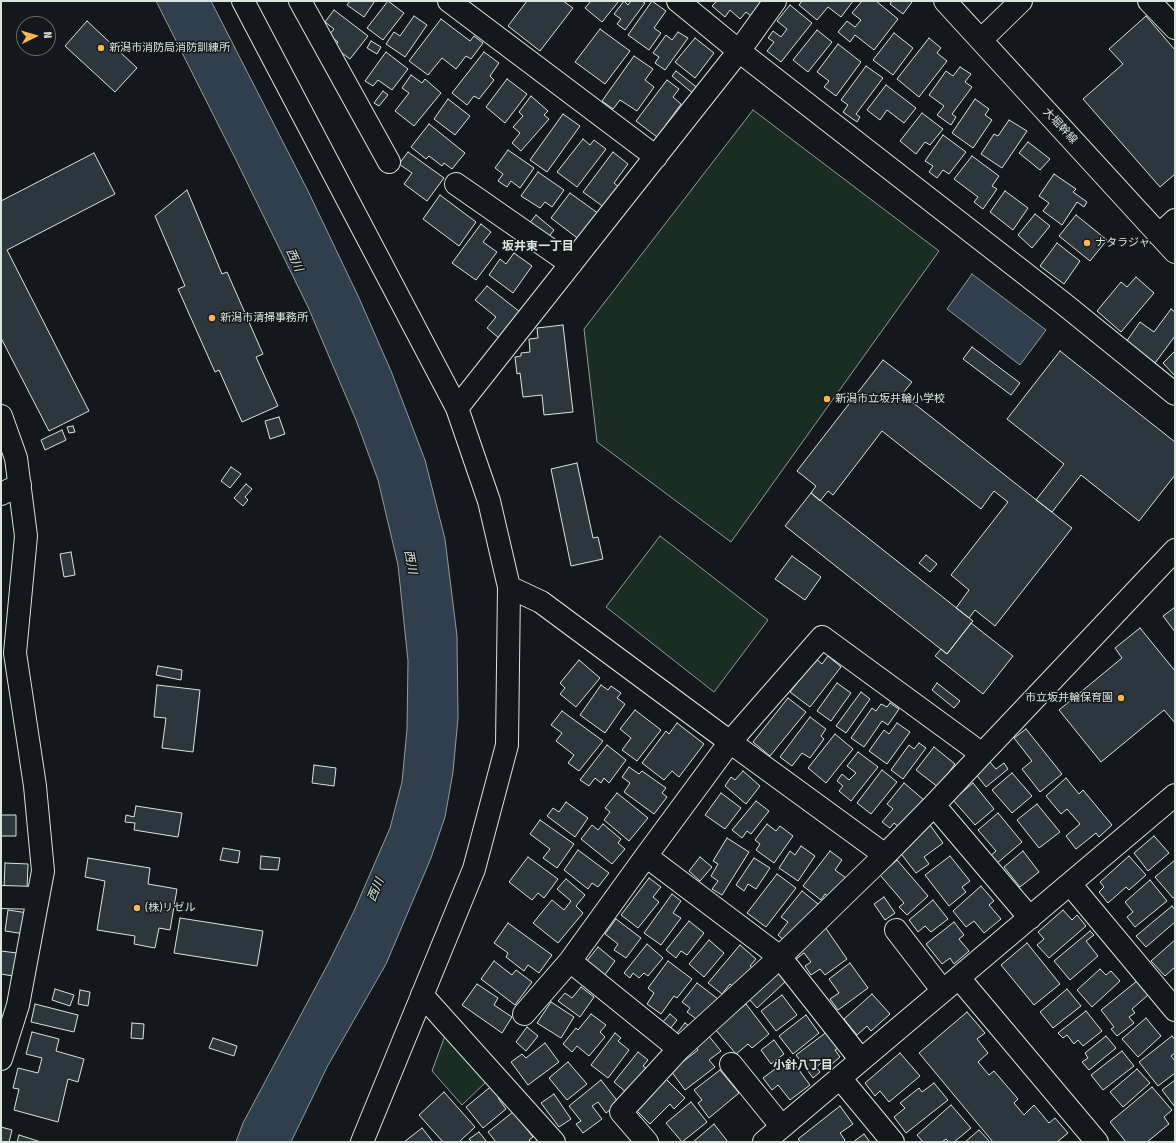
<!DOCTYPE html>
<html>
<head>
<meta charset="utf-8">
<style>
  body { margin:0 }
  #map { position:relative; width:1176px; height:1143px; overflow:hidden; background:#14181c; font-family:"Fira Sans Condensed",sans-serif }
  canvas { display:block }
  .frame { position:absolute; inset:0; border:2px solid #d8e6dc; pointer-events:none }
  .north { position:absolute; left:16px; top:16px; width:40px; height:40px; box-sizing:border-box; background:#14181c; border:1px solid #626a69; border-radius:50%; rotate:85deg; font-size:11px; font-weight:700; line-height:16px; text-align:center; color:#d8e6dc }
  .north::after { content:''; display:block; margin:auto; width:14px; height:18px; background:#ffb74d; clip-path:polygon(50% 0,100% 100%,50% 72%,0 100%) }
</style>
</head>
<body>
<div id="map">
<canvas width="1176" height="1143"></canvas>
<div class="frame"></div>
<div class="north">N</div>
</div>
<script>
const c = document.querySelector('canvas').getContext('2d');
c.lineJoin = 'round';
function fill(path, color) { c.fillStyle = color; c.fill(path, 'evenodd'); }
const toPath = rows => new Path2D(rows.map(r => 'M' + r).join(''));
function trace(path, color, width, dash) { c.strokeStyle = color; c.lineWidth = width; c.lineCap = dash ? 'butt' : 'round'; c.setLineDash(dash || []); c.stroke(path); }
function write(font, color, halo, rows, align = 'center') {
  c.font = font + ' "Fira Sans Condensed","Noto Sans JP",sans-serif'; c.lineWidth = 3; c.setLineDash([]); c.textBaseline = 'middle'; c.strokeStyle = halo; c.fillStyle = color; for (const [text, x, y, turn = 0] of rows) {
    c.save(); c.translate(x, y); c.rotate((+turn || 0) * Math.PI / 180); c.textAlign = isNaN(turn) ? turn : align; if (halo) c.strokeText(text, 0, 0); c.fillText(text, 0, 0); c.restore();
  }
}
const green = toPath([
  [753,110,939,251,731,542,597,442,584,329,753,110],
  [660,536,768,620,714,692,606,607,660,536],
  [446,1033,489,1079,462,1105,432,1071,446,1033]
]);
const water = toPath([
  [156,1,211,1,308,191,359,298,391,371,425,460,445,539,457,636,458,718,453,772,445,817,431,858,386,964,327,1067,291,1142,236,1142,243,1123,329,962,354,911,390,828,402,782,407,729,408,661,398,565,378,480,356,420,308,307,236,160,156,1],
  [972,274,1046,330,1020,365,947,309,972,274]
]);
const building = toPath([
  [350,1,375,1,364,17,347,5,350,1],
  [388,1,404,13,383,40,367,28,388,1],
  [527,1,563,1,573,8,540,51,508,26,527,1],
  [591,1,619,1,602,22,585,8,591,1],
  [624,1,628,5,631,1,642,1,645,3,625,30,617,24,621,19,614,14,624,1],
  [652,1,666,11,654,28,661,33,649,50,628,35,652,1],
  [717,1,763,1,751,16,746,12,740,19,730,10,725,17,712,6,717,1],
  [802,1,853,1,841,17,828,7,817,20,799,5,802,1],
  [862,1,876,1,898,19,874,50,855,35,850,42,838,32,847,21,855,27,861,20,852,13,862,1],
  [892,1,910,1,912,2,903,14,890,4,892,1],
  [790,5,812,23,781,62,767,51,774,42,768,38,773,31,781,37,787,29,777,21,790,5],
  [334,10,368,36,350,59,334,47,338,42,329,35,334,29,325,22,334,10],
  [414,16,427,25,405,57,386,44,394,32,400,36,414,16],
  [1146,16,1175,50,1175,174,1160,187,1083,99,1123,64,1109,49,1146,16],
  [441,19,470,41,474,36,483,43,471,59,466,56,456,69,442,58,428,75,409,61,441,19],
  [87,21,137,68,115,92,65,46,87,21],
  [600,29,630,51,605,84,575,62,600,29],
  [817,30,832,42,808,72,793,60,817,30],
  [678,32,688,38,665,70,655,63,659,57,653,53,666,35,672,40,678,32],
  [894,33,913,48,893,75,873,60,894,33],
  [695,38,714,53,695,78,675,62,695,38],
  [929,38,941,48,937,53,947,61,919,97,897,79,929,38],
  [371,41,381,47,377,54,367,48,371,41],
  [838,44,861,62,836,96,824,87,829,81,817,72,838,44],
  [386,52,408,69,392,90,378,80,373,86,365,81,386,52],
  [484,52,499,63,490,76,494,80,479,99,474,96,467,105,452,93,484,52],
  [634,56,653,69,645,80,654,87,637,111,620,100,613,109,602,101,634,56],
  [866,66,883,78,856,114,860,117,857,122,843,112,848,105,841,100,866,66],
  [960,67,971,74,965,82,972,87,952,114,956,117,951,125,937,115,944,106,929,95,946,71,953,76,960,67],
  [676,71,699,89,695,95,672,76,676,71],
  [411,75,422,83,425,79,441,93,414,126,395,111,409,93,402,88,411,75],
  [507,79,527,94,505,123,486,107,507,79],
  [667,80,679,89,673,97,681,104,657,137,636,121,667,80],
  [886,85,916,108,904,123,887,110,880,120,867,110,886,85],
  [383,91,388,95,379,106,374,103,383,91],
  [531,96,548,111,544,115,549,119,521,151,512,143,520,133,513,127,523,116,519,112,531,96],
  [448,99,470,116,455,135,434,119,448,99],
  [975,99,989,109,985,115,992,120,973,148,952,133,975,99],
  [922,113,943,129,930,145,925,142,916,154,900,141,922,113],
  [563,114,580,126,547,172,530,160,563,114],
  [1009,120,1027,131,1002,168,981,154,994,134,998,136,1009,120],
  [429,124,465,153,452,169,444,163,442,166,429,156,426,159,411,147,429,124],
  [943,135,966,152,949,174,943,170,937,178,929,172,933,166,925,161,943,135],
  [583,139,590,145,594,140,606,149,577,187,557,172,583,139],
  [1028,142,1050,159,1040,170,1019,153,1028,142],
  [508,150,534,168,520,188,511,181,507,187,498,181,503,174,495,168,508,150],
  [408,152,444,178,427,201,404,184,412,173,399,164,408,152],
  [613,152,628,164,614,183,620,188,605,208,583,192,613,152],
  [94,153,115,194,7,250,89,411,49,431,1,338,1,201,94,153],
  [972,156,999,176,992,186,997,189,983,209,974,202,978,197,954,179,972,156],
  [538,172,564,190,552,207,545,202,540,208,521,196,538,172],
  [1054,174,1076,189,1073,192,1087,202,1084,207,1077,202,1062,225,1043,211,1049,203,1039,196,1054,174],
  [187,190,222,274,227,272,263,354,256,357,278,406,242,422,219,370,215,372,178,289,185,286,155,216,187,190],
  [1005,191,1028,208,1013,230,990,212,1005,191],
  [570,193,599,214,580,240,551,218,570,193],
  [440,195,476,222,459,246,423,219,440,195],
  [1035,214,1050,226,1032,248,1018,235,1035,214],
  [536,215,554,230,546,240,528,225,536,215],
  [1076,215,1107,240,1090,261,1059,236,1076,215],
  [481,224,491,232,483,242,497,252,476,280,452,263,481,224],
  [1057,243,1080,261,1064,284,1040,266,1057,243],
  [514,253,532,266,513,293,489,275,500,259,506,264,514,253],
  [1136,277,1154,293,1121,332,1097,311,1121,282,1127,287,1136,277],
  [487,286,520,312,499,338,487,328,496,317,475,300,487,286],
  [1171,309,1175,312,1175,336,1155,363,1126,342,1140,322,1154,332,1171,309],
  [563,325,573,412,544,415,542,395,523,397,520,373,517,374,515,357,521,356,521,353,530,352,529,339,538,338,537,328,563,325],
  [972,347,1020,383,1011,395,963,359,972,347],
  [1060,351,1175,442,1175,475,1139,521,1081,475,1052,512,1036,500,1064,464,1007,419,1060,351],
  [1175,351,1175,376,1163,363,1175,351],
  [883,360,912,382,902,394,1072,528,995,626,975,610,969,618,956,608,969,590,951,575,1008,502,994,491,981,509,882,431,833,495,828,491,820,501,811,493,816,486,797,471,883,360],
  [279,417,285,434,270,439,265,421,279,417],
  [73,426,75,432,69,433,67,427,73,426],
  [62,430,66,440,45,450,41,440,62,430],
  [577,463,593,538,598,537,603,559,571,566,551,469,577,463],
  [231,467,241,474,230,488,221,481,231,467],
  [246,484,252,489,245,497,248,500,243,506,234,498,246,484],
  [811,493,973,621,947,654,785,526,811,493],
  [71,552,75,575,64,577,60,554,71,552],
  [926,555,937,564,930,572,919,563,926,555],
  [792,556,821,577,805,600,775,579,792,556],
  [1174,608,1175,609,1175,632,1163,616,1174,608],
  [971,623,1013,656,983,694,935,656,941,649,947,654,971,623],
  [1140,628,1175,671,1175,723,1164,710,1101,762,1059,710,1122,658,1115,648,1140,628],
  [828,656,841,667,810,707,790,692,816,659,822,664,828,656],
  [579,660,600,678,576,707,560,694,565,688,560,683,579,660],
  [158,666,182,670,181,680,156,675,158,666],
  [837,683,851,693,831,721,817,711,837,683],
  [937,683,960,701,954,708,932,690,937,683],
  [157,685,200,690,193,752,162,748,166,718,154,717,157,685],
  [601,685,608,690,611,686,621,693,617,698,625,704,605,733,580,715,601,685],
  [861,692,870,699,846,733,836,726,861,692],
  [788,698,806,712,770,756,753,742,788,698],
  [890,703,899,709,888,725,882,721,864,747,851,738,872,708,876,711,881,704,887,707,890,703],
  [635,710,661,730,637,761,622,750,631,738,620,729,635,710],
  [562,711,603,741,579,771,568,763,574,755,556,741,562,733,551,725,562,711],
  [810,717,826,729,821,736,824,739,810,758,802,753,792,766,780,757,810,717],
  [677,723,704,744,679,777,672,771,664,780,642,763,666,731,669,734,677,723],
  [897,723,910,732,887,764,869,751,884,730,889,734,897,723],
  [1026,729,1062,774,1040,792,1022,769,1032,761,1014,738,1026,729],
  [835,734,853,749,826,783,808,768,835,734],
  [919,743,926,748,903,779,891,770,909,745,914,749,919,743],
  [607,745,626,760,609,783,604,778,601,783,595,778,589,786,580,780,607,745],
  [934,747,955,764,938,787,916,770,934,747],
  [858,752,878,767,851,801,839,791,843,786,837,781,842,774,849,780,856,773,847,766,858,752],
  [989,761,996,769,1004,763,1008,769,986,787,975,773,989,761],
  [314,765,336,768,334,786,312,783,314,765],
  [629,767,639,774,642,771,666,788,662,793,667,797,654,814,624,792,630,783,622,777,629,767],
  [882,770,897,782,871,814,857,803,882,770],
  [743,771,760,786,746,804,725,786,731,777,735,780,743,771],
  [1012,773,1032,796,1012,813,992,790,1012,773],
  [1066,778,1079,794,1083,790,1112,825,1099,837,1096,833,1076,849,1066,836,1080,824,1067,809,1061,814,1046,796,1066,778],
  [904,783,924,800,900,828,894,823,890,828,882,822,893,809,887,804,904,783],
  [973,783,994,809,975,825,953,800,973,783],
  [617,793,648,818,629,841,604,820,610,812,605,808,617,793],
  [721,793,741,808,725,829,705,815,721,793],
  [756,801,769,811,751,834,747,831,742,838,732,830,756,801],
  [566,802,588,818,575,837,547,816,553,808,559,812,566,802],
  [1037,804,1060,832,1039,848,1017,820,1037,804],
  [136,806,182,813,178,837,134,830,135,823,125,822,126,815,134,817,136,806],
  [998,813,1022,842,996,864,989,857,996,851,978,830,998,813],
  [1,815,16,815,16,836,1,836,1,815],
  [540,820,574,844,557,868,543,858,550,849,530,834,540,820],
  [603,824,621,839,618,843,625,849,612,864,581,839,592,825,598,830,603,824],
  [767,824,776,831,780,826,793,836,774,863,756,850,760,844,755,840,767,824],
  [930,825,943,843,924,857,929,864,916,873,898,850,930,825],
  [1154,836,1169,853,1148,871,1134,853,1154,836],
  [727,838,749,852,722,895,712,889,718,881,711,876,718,864,713,861,727,838],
  [801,846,815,856,798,881,779,868,790,851,795,855,801,846],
  [223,848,240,851,238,863,220,860,223,848],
  [578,850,609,873,598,887,592,883,588,889,564,870,578,850],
  [830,851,842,860,835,870,846,878,830,898,825,894,821,900,803,886,830,851],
  [1023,851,1039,872,1020,887,1004,867,1023,851],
  [261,856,280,858,278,870,260,869,261,856],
  [950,856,970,881,962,887,966,892,949,906,925,875,950,856],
  [1129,856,1146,875,1129,890,1126,887,1108,903,1099,892,1104,887,1100,882,1129,856],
  [528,857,558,879,544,898,538,893,532,900,509,882,528,857],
  [700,857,712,867,700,881,689,871,700,857],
  [88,858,150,868,148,884,177,889,170,930,159,928,155,948,134,944,135,936,97,930,105,881,85,877,88,858],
  [754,858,770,868,756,889,748,884,744,891,736,885,754,858],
  [897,860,928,896,907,915,899,907,904,903,880,875,897,860],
  [1175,860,1175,897,1173,898,1155,877,1175,860],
  [5,863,28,864,27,889,4,889,5,863],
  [777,874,796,888,766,927,747,913,777,874],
  [649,878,661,887,653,897,659,902,638,928,621,915,649,878],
  [566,879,585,895,576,906,583,913,558,943,533,923,552,900,564,910,571,901,557,889,566,879],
  [1150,880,1167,901,1135,927,1127,917,1133,912,1125,902,1150,880],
  [981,886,994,901,989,905,1001,919,984,933,974,921,966,927,953,911,981,886],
  [802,891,818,904,787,943,778,935,788,922,781,917,802,891],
  [672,894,681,901,673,913,681,918,661,945,644,933,672,894],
  [884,897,895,913,885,920,874,904,884,897],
  [933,900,948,919,931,932,925,926,918,932,909,920,933,900],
  [1172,906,1175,910,1175,922,1146,947,1136,936,1172,906],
  [8,910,28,913,25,934,5,931,8,910],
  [1063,910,1072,920,1077,915,1086,926,1049,958,1037,945,1044,939,1038,932,1063,910],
  [180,918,263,931,257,966,174,953,180,918],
  [616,919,641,938,626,958,614,950,618,944,605,934,616,919],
  [689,921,704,933,687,955,681,951,676,958,666,950,689,921],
  [954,922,964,935,959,939,969,951,954,964,950,958,942,964,926,944,954,922],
  [508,923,552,955,539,973,528,965,524,971,506,957,508,953,494,943,508,923],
  [825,927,847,959,825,975,820,969,811,975,805,966,811,962,804,953,795,960,789,952,825,927],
  [1090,931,1094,935,1086,941,1098,956,1070,980,1054,961,1090,931],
  [709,940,724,953,704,977,689,964,709,940],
  [1175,940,1175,967,1165,976,1151,961,1175,940],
  [1027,943,1060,984,1034,1005,1001,965,1027,943],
  [647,944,663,958,648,976,644,973,639,978,633,973,630,978,624,973,647,944],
  [740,945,756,959,750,966,755,970,738,991,730,984,722,994,708,983,740,945],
  [598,947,615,961,604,976,586,962,598,947],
  [1,951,17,953,13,976,1,974,1,951],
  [494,961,512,975,516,970,532,982,515,1005,481,979,494,961],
  [668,961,692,979,677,998,674,996,661,1014,647,1004,654,993,648,988,668,961],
  [850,963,868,988,838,1010,830,999,839,993,829,979,850,963],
  [1100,969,1106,975,1111,971,1120,981,1092,1007,1077,990,1100,969],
  [777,972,786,981,757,1008,749,999,777,972],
  [1137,981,1148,995,1132,1009,1135,1013,1129,1017,1134,1023,1117,1036,1111,1029,1114,1027,1101,1010,1137,981],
  [697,983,718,999,700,1022,687,1012,690,1008,682,1002,697,983],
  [477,984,498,998,494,1005,512,1017,502,1033,462,1005,477,984],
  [581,987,594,997,580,1017,558,1001,565,993,572,998,581,987],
  [55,989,74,995,70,1006,52,1000,55,989],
  [1067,989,1081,1006,1053,1028,1040,1012,1067,989],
  [80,990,90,992,88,1006,78,1004,80,990],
  [872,994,890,1014,871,1031,867,1026,857,1035,844,1019,872,994],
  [782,995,797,1015,776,1031,761,1011,782,995],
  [551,1002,574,1017,561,1038,537,1023,551,1002],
  [35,1004,78,1015,74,1032,31,1022,35,1004],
  [746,1004,769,1034,752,1048,748,1044,736,1054,715,1029,746,1004],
  [1086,1011,1102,1031,1083,1046,1078,1040,1074,1044,1067,1035,1063,1038,1058,1033,1086,1011],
  [967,1012,985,1033,977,1039,988,1053,978,1062,989,1075,994,1071,1018,1099,1014,1103,1024,1115,1034,1105,1049,1123,1055,1118,1068,1133,1057,1142,993,1142,919,1053,967,1012],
  [591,1014,606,1025,600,1032,605,1037,589,1056,577,1046,572,1052,563,1044,576,1028,578,1030,591,1014],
  [670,1014,677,1020,670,1029,662,1023,670,1014],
  [806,1015,819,1033,793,1054,779,1036,806,1015],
  [1146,1018,1161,1036,1138,1057,1122,1039,1146,1018],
  [132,1023,144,1024,143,1039,131,1038,132,1023],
  [685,1023,693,1029,685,1039,677,1033,685,1023],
  [527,1027,538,1036,526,1051,516,1042,527,1027],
  [828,1031,840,1047,835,1050,840,1057,832,1064,828,1058,816,1067,820,1072,813,1078,796,1055,828,1031],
  [32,1032,59,1039,56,1051,84,1059,78,1082,68,1079,58,1122,14,1110,19,1089,13,1088,18,1068,38,1073,42,1058,26,1054,32,1032],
  [615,1033,621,1038,618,1041,629,1050,608,1078,591,1065,615,1033],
  [708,1035,721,1051,709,1060,715,1067,685,1090,671,1071,698,1050,694,1045,708,1035],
  [1106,1036,1116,1048,1089,1070,1082,1062,1088,1058,1085,1053,1106,1036],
  [1172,1036,1175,1040,1175,1053,1171,1056,1175,1061,1175,1073,1158,1086,1139,1062,1172,1036],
  [213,1038,237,1046,234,1056,209,1048,213,1038],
  [774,1040,784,1054,771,1064,761,1050,774,1040],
  [545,1043,559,1062,528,1085,511,1062,522,1054,526,1058,545,1043],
  [1122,1051,1134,1066,1103,1090,1091,1075,1122,1051],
  [638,1052,648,1060,643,1066,650,1071,627,1093,614,1082,638,1052],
  [900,1053,920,1076,889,1102,880,1091,875,1096,865,1083,900,1053],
  [790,1058,810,1085,790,1100,778,1085,772,1090,763,1078,790,1058],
  [568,1062,587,1084,567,1100,549,1078,568,1062],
  [1137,1069,1150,1083,1123,1107,1110,1092,1137,1069],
  [720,1070,739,1093,709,1118,698,1103,702,1100,694,1090,720,1070],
  [665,1078,685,1098,674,1109,670,1104,650,1124,634,1108,665,1078],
  [601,1080,619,1103,606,1113,598,1102,592,1106,602,1119,583,1133,576,1124,581,1121,569,1106,601,1080],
  [1175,1080,1175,1107,1162,1090,1175,1080],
  [934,1083,948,1100,906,1133,894,1117,905,1108,900,1103,919,1088,922,1092,934,1083],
  [494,1084,502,1095,498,1098,506,1109,483,1128,466,1107,494,1084],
  [1152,1087,1172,1110,1164,1117,1169,1124,1147,1142,1126,1142,1110,1122,1152,1087],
  [444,1092,475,1127,459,1142,443,1142,419,1115,444,1092],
  [554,1094,571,1119,559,1127,541,1103,554,1094],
  [691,1102,707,1122,682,1142,666,1123,691,1102],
  [951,1105,971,1128,954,1142,949,1142,946,1139,942,1142,923,1142,917,1135,951,1105],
  [840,1106,853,1124,840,1133,845,1140,843,1142,801,1142,798,1139,840,1106],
  [513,1112,533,1137,529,1140,531,1142,496,1142,488,1132,513,1112],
  [714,1124,728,1142,693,1142,714,1124],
  [1,1127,12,1130,9,1142,1,1142,1,1127],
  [422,1128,433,1142,404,1142,422,1128],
  [979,1130,990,1142,965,1142,979,1130],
  [479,1132,487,1142,472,1142,469,1139,479,1132],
  [864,1134,870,1142,853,1142,864,1134],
  [19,1135,41,1142,17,1142,19,1135]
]);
const minor = toPath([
  [243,1,457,408,489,501,509,587,507,745,474,869,362,1142],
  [300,1,389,162],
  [449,1,656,157],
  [678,1,739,51,1064,304,1175,394],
  [945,1,1175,252],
  [1149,1,1175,28],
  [981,40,1021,1],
  [456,184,571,264],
  [1159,235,1175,220],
  [457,408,739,51,775,1],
  [1,416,16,458,26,536,15,653,35,786,43,871,18,1005,1,1059],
  [1,494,20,485],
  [509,587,541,602,730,742,822,637,982,754,1175,550],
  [934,805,1030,918],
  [646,856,780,957,861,1060],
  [1070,884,1175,1010],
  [1,897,38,898],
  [896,930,943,991],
  [570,961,679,1049],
  [959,978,1097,1142],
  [422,995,554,1142],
  [524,1014,570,961,646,856,730,742,885,855],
  [731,1064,782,1127],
  [840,1078,893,1142],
  [647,1142,621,1112,679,1049,780,957,885,855,934,805,982,754],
  [764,1142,1175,795]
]);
const markers = [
  [101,48,4,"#ffb74d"],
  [1087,243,4,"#ffb74d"],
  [212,318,4,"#ffb74d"],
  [827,399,4,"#ffb74d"],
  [1121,698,4,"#ffb74d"],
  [137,908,4,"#ffb74d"]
];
const poiNames = [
  ["新潟市消防局消防訓練所",109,48],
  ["ナタラジャ",1095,243],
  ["新潟市清掃事務所",220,318],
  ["新潟市立坂井輪小学校",835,399],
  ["市立坂井輪保育園",1113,698,"right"],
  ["(株)リゼル",145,908]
];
const streetNames = [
  ["大堀幹線",1060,126,47]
];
const neighbourhoodNames = [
  ["坂井東一丁目",538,247],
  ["小針八丁目",803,1066]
];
const waterNames = [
  ["西川",294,260,66],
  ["西川",410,562,79],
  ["西川",376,890,-67]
];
fill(green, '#1a2d24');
trace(green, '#939e99', 1);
fill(water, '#2f3f4d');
trace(water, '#939e99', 1);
fill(building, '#2c363c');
trace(building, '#d8e6dc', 1);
trace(minor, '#d8e6dc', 24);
trace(minor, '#14181c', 22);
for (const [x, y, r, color] of markers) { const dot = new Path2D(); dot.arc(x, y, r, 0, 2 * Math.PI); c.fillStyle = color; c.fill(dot); trace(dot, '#14181c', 1.5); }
write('11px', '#d8e6dc', '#14181c', poiNames, 'left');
write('11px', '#d8e6dc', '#14181c', streetNames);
write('bold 12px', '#d8e6dc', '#14181c', neighbourhoodNames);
write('italic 12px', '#d8e6dc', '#14181c', waterNames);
</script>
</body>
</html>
